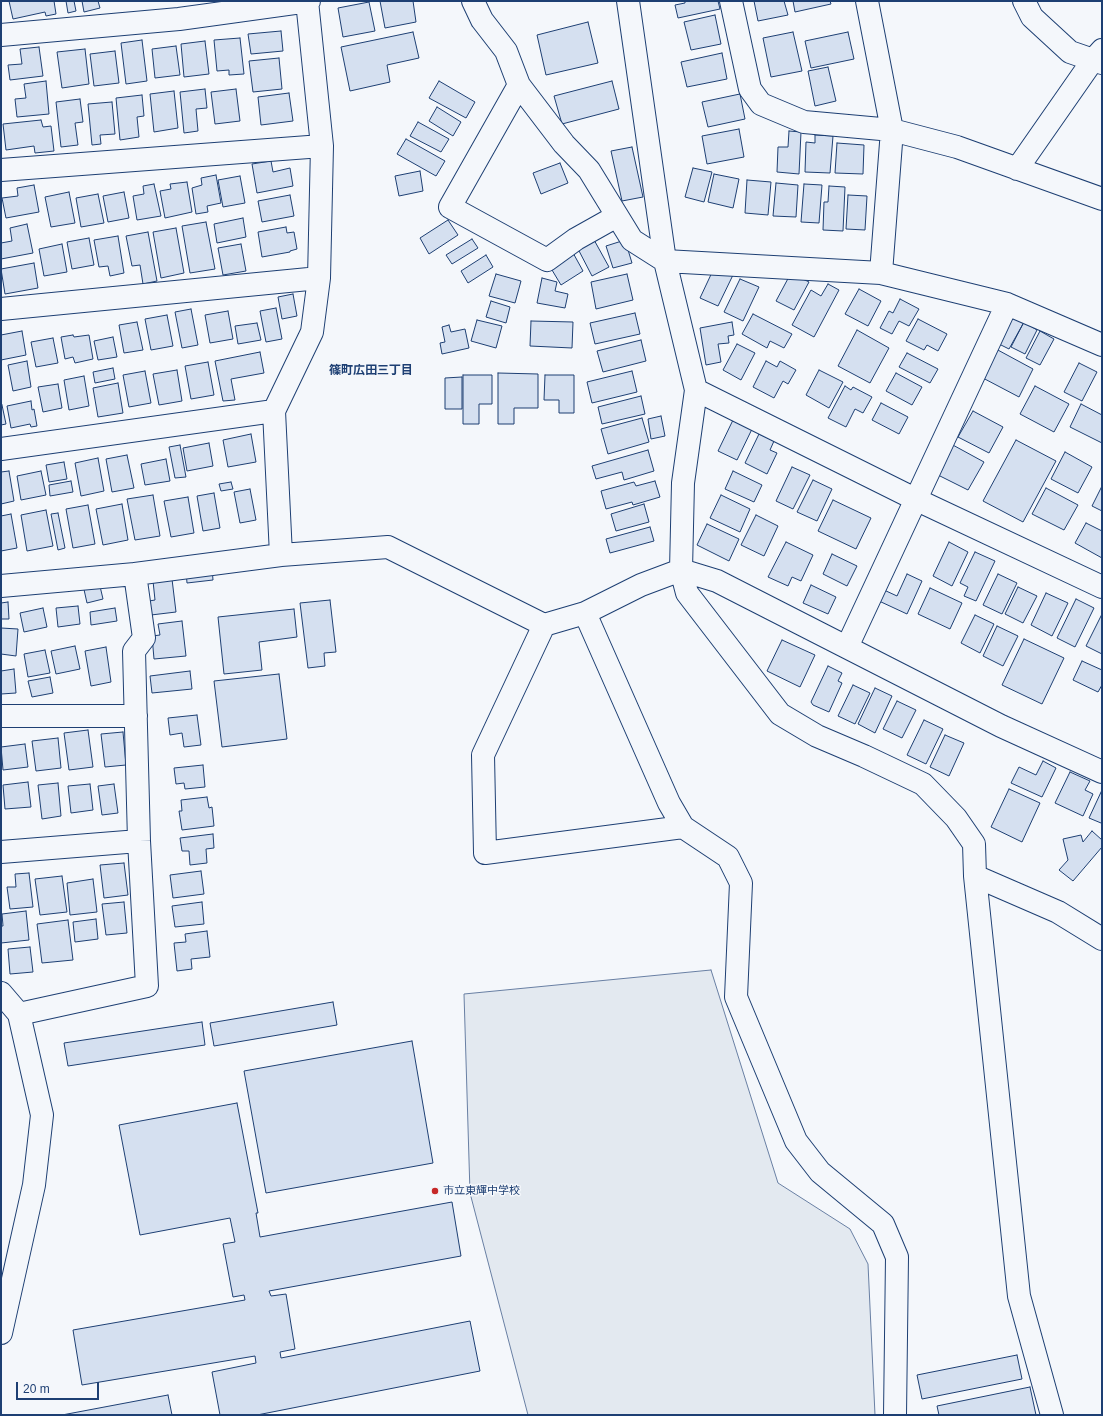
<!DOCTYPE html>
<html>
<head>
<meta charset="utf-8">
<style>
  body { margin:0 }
  #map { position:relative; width:1103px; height:1416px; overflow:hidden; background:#f4f7fb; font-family:Arial,sans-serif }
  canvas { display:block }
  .frame { position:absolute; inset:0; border:2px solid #1d3f73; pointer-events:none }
  .scale { position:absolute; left:16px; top:1382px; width:83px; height:18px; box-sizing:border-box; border:2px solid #1d3f73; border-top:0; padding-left:5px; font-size:12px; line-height:14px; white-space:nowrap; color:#1d3f73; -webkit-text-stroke:3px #f4f7fb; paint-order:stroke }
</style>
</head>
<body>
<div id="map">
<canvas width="1103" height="1416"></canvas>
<div class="frame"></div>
<div class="scale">20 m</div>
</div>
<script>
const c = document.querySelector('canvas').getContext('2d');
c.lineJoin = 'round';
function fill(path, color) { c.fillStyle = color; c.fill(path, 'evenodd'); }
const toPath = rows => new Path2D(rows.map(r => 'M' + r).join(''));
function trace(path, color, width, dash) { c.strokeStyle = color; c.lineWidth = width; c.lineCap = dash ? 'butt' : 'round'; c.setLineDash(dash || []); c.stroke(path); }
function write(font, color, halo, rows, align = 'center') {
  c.font = font + ' Arial,"Noto Sans JP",sans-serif'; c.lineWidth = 3; c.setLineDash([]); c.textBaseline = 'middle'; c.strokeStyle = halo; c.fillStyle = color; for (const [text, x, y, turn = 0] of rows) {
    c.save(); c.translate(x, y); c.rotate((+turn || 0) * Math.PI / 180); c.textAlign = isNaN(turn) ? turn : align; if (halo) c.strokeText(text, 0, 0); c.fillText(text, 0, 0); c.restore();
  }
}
const green = toPath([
  [711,970,778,1183,850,1229,868,1264,875,1415,528,1415,470,1193,464,994,711,970]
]);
const building = toPath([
  [9,1,54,1,56,14,46,16,45,12,13,19,9,1],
  [66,1,74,1,76,11,68,13,66,1],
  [82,1,98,1,100,8,84,12,82,1],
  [380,1,413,1,416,22,385,28,380,1],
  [685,1,718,1,720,9,678,18,675,5,685,3,685,1],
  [754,1,784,1,788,15,758,21,754,1],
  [793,1,830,1,831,4,795,12,793,1],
  [369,2,375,31,343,37,338,8,369,2],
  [715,15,721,44,691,50,684,22,715,15],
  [588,22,598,63,546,75,537,35,588,22],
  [281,31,283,51,251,54,248,34,281,31],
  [413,32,419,58,387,65,390,82,350,91,341,47,413,32],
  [793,32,802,71,771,77,763,38,793,32],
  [848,32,854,59,811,68,805,41,848,32],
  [240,38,244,74,229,75,229,70,217,71,214,40,240,38],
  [142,40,147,81,126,84,121,43,142,40],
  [205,41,209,74,184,77,181,44,205,41],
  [176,46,180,75,155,78,152,49,176,46],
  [39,47,43,76,10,80,8,65,22,64,20,49,39,47],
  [85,49,89,84,62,88,57,52,85,49],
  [115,51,119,83,94,86,90,54,115,51],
  [722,53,727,79,687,87,681,62,722,53],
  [279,58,282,89,253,92,249,61,279,58],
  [828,67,836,101,815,106,808,71,828,67],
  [46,81,49,114,17,117,15,99,26,98,24,84,46,81],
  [439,81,475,102,466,118,429,98,439,81],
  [612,81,619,109,562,124,554,96,612,81],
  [205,89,207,108,196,109,198,131,184,133,180,92,205,89],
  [236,89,240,121,215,124,211,92,236,89],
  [174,91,178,128,154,132,150,94,174,91],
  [289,93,293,121,261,125,258,97,289,93],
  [740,94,745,119,708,127,702,102,740,94],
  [142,95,144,116,137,117,139,137,120,140,116,98,142,95],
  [80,99,83,122,75,123,78,145,61,147,56,102,80,99],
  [112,102,115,134,100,135,101,144,92,145,88,104,112,102],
  [437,107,461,122,453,136,429,121,437,107],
  [41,120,43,127,51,126,54,151,35,153,34,146,6,150,3,124,41,120],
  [418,122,449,139,441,152,410,136,418,122],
  [739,129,744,157,707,164,702,136,739,129],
  [789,131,801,132,799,174,777,172,778,147,788,147,789,131],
  [815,135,833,136,830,173,805,172,806,142,815,143,815,135],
  [406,139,445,161,436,176,397,154,406,139],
  [837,143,864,145,863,174,835,173,837,143],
  [632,147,643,197,622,201,611,151,632,147],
  [271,161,273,172,290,168,293,186,257,193,252,164,271,161],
  [560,163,568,183,541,194,533,173,560,163],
  [693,168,712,172,704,202,685,197,693,168],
  [420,171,423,191,399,196,395,176,420,171],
  [714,174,739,179,733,208,708,202,714,174],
  [216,175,221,203,207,206,208,212,196,214,192,188,202,185,201,178,216,175],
  [240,176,245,203,223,207,218,180,240,176],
  [747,180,771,182,768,215,745,213,747,180],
  [187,182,192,212,165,218,160,191,171,189,170,184,187,182],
  [776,183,798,185,796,217,773,216,776,183],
  [154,184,161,216,137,220,133,196,144,194,143,186,154,184],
  [804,184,822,185,819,223,801,222,804,184],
  [34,185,39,212,6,218,2,198,18,196,17,188,34,185],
  [829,186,845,187,843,231,823,230,824,202,828,202,829,186],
  [69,192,75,223,51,227,45,197,69,192],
  [124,192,129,218,108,222,103,196,124,192],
  [98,194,104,223,81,227,76,198,98,194],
  [290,195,294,216,262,222,258,201,290,195],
  [848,195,867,196,865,230,846,229,848,195],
  [243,218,246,237,217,243,214,224,243,218],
  [448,220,458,235,429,254,420,238,448,220],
  [206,222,215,269,190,273,182,226,206,222],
  [27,224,33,253,1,259,1,243,12,241,10,228,27,224],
  [286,227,287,233,294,232,297,249,290,251,290,252,262,257,258,232,286,227],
  [176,228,184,273,161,278,153,232,176,228],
  [148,232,157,281,143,284,140,265,132,266,126,236,148,232],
  [118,236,124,273,110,276,108,266,99,267,94,240,118,236],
  [89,238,94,265,72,269,67,242,89,238],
  [593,238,609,267,592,276,577,247,593,238],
  [472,239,478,248,452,264,446,255,472,239],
  [625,240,632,263,613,268,606,246,625,240],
  [62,244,67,272,44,276,39,249,62,244],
  [241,244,246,271,223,275,218,248,241,244],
  [572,251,583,271,561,285,549,265,572,251],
  [486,255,493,267,468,283,461,271,486,255],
  [34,263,38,288,5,294,1,269,34,263],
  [715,266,733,275,718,306,700,298,715,266],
  [791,273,809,282,794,310,776,301,791,273],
  [496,274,521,281,515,303,489,296,496,274],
  [627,274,633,300,596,309,591,282,627,274],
  [542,278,557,282,555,291,568,294,565,308,537,303,542,278],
  [740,279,759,287,743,321,724,312,740,279],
  [828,284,839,290,814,337,792,325,811,290,821,296,828,284],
  [859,289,881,301,868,326,845,314,859,289],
  [293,294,297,316,282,319,278,297,293,294],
  [900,299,919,309,909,326,899,321,892,334,880,328,889,311,893,313,900,299],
  [491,301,510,307,506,323,486,317,491,301],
  [276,308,282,339,266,342,260,311,276,308],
  [191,309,198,345,182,348,175,312,191,309],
  [228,311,233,339,210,343,205,315,228,311],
  [635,313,640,334,595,344,590,323,635,313],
  [753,314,792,334,784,348,770,341,767,348,742,334,753,314],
  [167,315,173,346,151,350,145,319,167,315],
  [1011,316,1024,322,1009,349,997,343,1011,316],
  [918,319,947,334,938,351,927,345,924,350,906,341,918,319],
  [477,320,502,326,496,348,471,341,477,320],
  [531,321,573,322,572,348,530,346,531,321],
  [137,322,143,350,124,353,119,325,137,322],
  [732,322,734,335,728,336,729,343,718,344,721,362,706,365,700,328,732,322],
  [1024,322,1037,330,1025,354,1011,347,1024,322],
  [257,323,261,340,238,344,235,326,257,323],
  [449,325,451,332,465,329,469,348,442,354,440,343,445,342,442,327,449,325],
  [857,330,889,348,870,383,838,366,857,330],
  [22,331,26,355,1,360,1,335,22,331],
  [1040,331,1054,339,1040,365,1026,358,1040,331],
  [73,335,74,337,89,335,93,359,75,363,73,357,65,359,61,337,73,335],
  [113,337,117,357,98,360,94,341,113,337],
  [53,338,58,363,36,367,31,342,53,338],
  [641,340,646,361,603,372,597,351,641,340],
  [737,344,755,353,741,380,723,370,737,344],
  [996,349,1033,369,1019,397,981,377,996,349],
  [260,352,264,373,231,379,235,400,223,401,215,361,260,352],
  [907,353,938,369,930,383,899,367,907,353],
  [27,361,31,387,13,391,8,365,27,361],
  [766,361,777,367,780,361,796,370,788,384,783,381,774,398,753,387,766,361],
  [208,362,214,395,191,399,185,366,208,362],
  [1079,363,1097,372,1082,401,1064,392,1079,363],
  [113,368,115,379,95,383,93,372,113,368],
  [177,370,182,401,159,405,153,374,177,370],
  [819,370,843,382,829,408,806,395,819,370],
  [145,371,151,403,129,407,123,375,145,371],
  [632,371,637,392,592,403,587,382,632,371],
  [498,373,538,374,538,408,514,408,514,424,498,424,498,373],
  [896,373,922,387,912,405,886,391,896,373],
  [463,375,492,375,492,404,479,404,479,424,463,424,463,375],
  [545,375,574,375,574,413,559,413,559,400,544,400,545,375],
  [84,376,89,406,69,410,64,380,84,376],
  [462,377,462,409,445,409,445,378,462,377],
  [118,383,123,413,98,417,93,388,118,383],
  [58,384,62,408,43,412,38,387,58,384],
  [845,386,851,390,853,387,872,397,863,413,855,409,846,427,828,418,845,386],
  [1035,386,1069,404,1054,432,1020,414,1035,386],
  [641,396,645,414,602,424,598,407,641,396],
  [31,401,32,410,34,409,37,426,31,427,30,424,11,428,7,406,31,401],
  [881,403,908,417,899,434,872,420,881,403],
  [1081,404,1102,415,1102,443,1070,427,1081,404],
  [2,405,6,424,1,425,1,406,2,405],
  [973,411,1003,427,989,453,958,437,973,411],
  [661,416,665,436,651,439,648,419,661,416],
  [642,418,649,442,608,454,601,429,642,418],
  [734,418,753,427,737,460,718,451,734,418],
  [251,434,256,462,228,467,223,440,251,434],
  [759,434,774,441,770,450,777,453,767,474,745,463,759,434],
  [1016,440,1056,461,1023,522,983,501,1016,440],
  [209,443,213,466,187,471,183,448,209,443],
  [951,444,984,462,968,490,936,474,951,444],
  [180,445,186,477,175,478,169,447,180,445],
  [648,450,654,471,624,480,622,472,596,479,592,466,648,450],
  [1065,452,1092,467,1078,493,1051,479,1065,452],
  [127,455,134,488,112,492,106,459,127,455],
  [98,458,104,491,81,496,75,463,98,458],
  [166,459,170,481,145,485,141,464,166,459],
  [64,462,67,479,49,482,46,465,64,462],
  [792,467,810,475,793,509,776,501,792,467],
  [9,471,14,501,1,504,1,472,9,471],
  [41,471,46,495,21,500,17,476,41,471],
  [733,471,762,485,754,502,725,489,733,471],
  [813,480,832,489,817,521,797,512,813,480],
  [71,481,73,492,50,496,49,485,71,481],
  [655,481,660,497,633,505,632,502,606,509,601,491,634,482,636,486,655,481],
  [231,482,233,489,221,491,219,484,231,482],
  [1102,486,1102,511,1092,506,1102,486],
  [1046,488,1078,505,1064,530,1032,514,1046,488],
  [250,489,256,520,240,523,234,492,250,489],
  [214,493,220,528,203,531,197,496,214,493],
  [153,495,160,536,135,540,127,499,153,495],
  [721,495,750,509,740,532,710,518,721,495],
  [188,497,194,533,171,537,164,501,188,497],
  [833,500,871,518,856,549,818,531,833,500],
  [122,504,128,540,103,545,96,509,122,504],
  [644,504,649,522,616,531,611,514,644,504],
  [88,505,95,544,73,548,66,509,88,505],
  [46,510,53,546,27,551,21,515,46,510],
  [58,513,65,548,58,550,51,514,58,513],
  [11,514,17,548,1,551,1,516,11,514],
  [756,515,778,526,764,556,741,545,756,515],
  [1086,523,1102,531,1102,558,1075,543,1086,523],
  [707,524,739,539,729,561,697,545,707,524],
  [650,527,654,541,610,553,606,539,650,527],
  [786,542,813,555,801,581,792,577,788,586,768,577,786,542],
  [949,542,968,552,952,586,933,576,949,542],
  [975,552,995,561,976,601,964,596,968,587,960,583,975,552],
  [832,554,857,566,847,586,823,574,832,554],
  [212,568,213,580,187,583,186,571,212,568],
  [907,574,922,581,907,614,879,601,884,590,897,596,907,574],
  [998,574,1017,583,1002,614,983,605,998,574],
  [172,579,176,612,151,615,149,601,155,600,153,581,172,579],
  [99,582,103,599,87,603,83,585,99,582],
  [811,585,836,597,828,614,803,603,811,585],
  [1018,587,1037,596,1023,623,1005,614,1018,587],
  [930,588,962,603,950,629,918,614,930,588],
  [1046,593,1068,603,1052,636,1031,625,1046,593],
  [1076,599,1094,608,1075,647,1057,638,1076,599],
  [330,600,336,652,324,653,325,666,308,668,300,603,330,600],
  [8,602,9,619,1,619,1,603,8,602],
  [78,606,80,624,58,627,56,608,78,606],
  [43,608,47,627,24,632,20,613,43,608],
  [115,608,117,621,91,625,90,612,115,608],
  [294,609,297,637,259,642,262,670,224,674,218,617,294,609],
  [1102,614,1102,654,1086,646,1102,614],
  [975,615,994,624,980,653,961,643,975,615],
  [182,621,186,656,154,659,152,636,160,635,158,624,182,621],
  [997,626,1018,636,1003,666,983,656,997,626],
  [1,628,18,629,16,656,1,654,1,628],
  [1024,639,1064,658,1042,704,1002,685,1024,639],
  [782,640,815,655,800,687,767,671,782,640],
  [75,646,80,669,56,674,51,651,75,646],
  [106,647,111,682,91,686,85,651,106,647],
  [45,650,50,673,28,677,24,654,45,650],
  [1082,661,1102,670,1102,685,1098,692,1073,680,1082,661],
  [828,666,842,673,838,681,842,683,829,712,813,705,811,702,828,666],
  [14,669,16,693,1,694,1,671,14,669],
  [190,671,192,689,152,693,150,676,190,671],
  [279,674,287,739,222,747,214,681,279,674],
  [50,677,53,693,32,697,28,681,50,677],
  [853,685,870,693,855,724,838,716,853,685],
  [875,688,892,696,875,733,858,724,875,688],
  [897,701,916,710,902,738,883,729,897,701],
  [197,715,201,745,184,747,182,733,170,735,168,718,197,715],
  [924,720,943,729,926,764,907,755,924,720],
  [88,730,93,767,69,770,64,733,88,730],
  [123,732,126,765,105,767,101,734,123,732],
  [945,735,964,743,949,776,930,767,945,735],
  [58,738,61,768,36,771,32,741,58,738],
  [25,744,28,767,3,770,1,747,25,744],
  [1043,761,1056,768,1042,797,1011,783,1019,767,1036,775,1043,761],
  [203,765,205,787,185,789,184,783,176,784,174,768,203,765],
  [1070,772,1090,781,1085,790,1093,794,1083,816,1055,803,1070,772],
  [28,782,31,807,5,809,3,785,28,782],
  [58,783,61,816,42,819,38,785,58,783],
  [90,784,93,810,71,813,68,786,90,784],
  [114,784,118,813,102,815,98,786,114,784],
  [1009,789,1040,803,1022,842,991,827,1009,789],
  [1102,790,1102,823,1101,823,1089,818,1102,790],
  [207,797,209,808,212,807,214,826,182,830,179,811,182,811,181,800,207,797],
  [1092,831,1102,840,1102,847,1073,881,1059,870,1068,860,1063,839,1081,835,1083,842,1092,831],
  [213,834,214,848,206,849,207,863,190,865,189,851,182,851,180,838,213,834],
  [124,863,128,895,104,898,100,865,124,863],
  [201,871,204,894,173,898,170,875,201,871],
  [29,873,33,907,10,909,7,887,16,887,15,874,29,873],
  [62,876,67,912,40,915,35,879,62,876],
  [93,879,97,912,70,915,67,883,93,879],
  [124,902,127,933,106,935,102,904,124,902],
  [202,902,204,924,175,927,172,906,202,902],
  [26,911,29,940,1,943,1,926,3,926,2,914,26,911],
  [96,919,98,939,75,942,73,922,96,919],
  [68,920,73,960,42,963,37,924,68,920],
  [207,931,210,957,191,959,192,969,177,971,174,943,186,942,185,934,207,931],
  [30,947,33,972,10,974,8,949,30,947],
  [333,1002,337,1025,214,1046,210,1023,333,1002],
  [202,1022,205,1045,68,1066,64,1043,202,1022],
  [412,1041,433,1163,266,1193,244,1071,412,1041],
  [237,1103,258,1213,256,1213,260,1237,452,1202,461,1256,269,1291,271,1296,286,1294,295,1349,280,1352,281,1358,470,1321,480,1371,257,1415,220,1415,212,1372,256,1363,255,1356,82,1385,73,1330,245,1300,244,1295,233,1297,223,1244,235,1242,230,1218,140,1235,119,1125,237,1103],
  [1017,1355,1022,1379,922,1399,917,1375,1017,1355],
  [1030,1387,1036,1415,939,1415,937,1406,1030,1387],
  [168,1395,172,1415,62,1415,168,1395]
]);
const minor = toPath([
  [473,1,482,20,506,51,519,85,564,144,589,170,632,240,665,261,881,273,1007,304,1102,345],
  [731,1,750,89,761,104,804,122,892,130,957,147,1102,199],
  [867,1,892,130,881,273],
  [1024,1,1032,17,1070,52,1102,63],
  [1,35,179,19,309,1],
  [519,85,450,207,547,260,576,239,617,216],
  [1017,169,1093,60,1102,50],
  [1,170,322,146],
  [665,261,696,390,683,483,681,570,687,593,780,714,817,736,864,756,923,784,956,818,974,844,975,876,1019,1296,1052,1415],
  [1,309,319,278],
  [696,390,915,499,1102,587],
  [1,449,274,411],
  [281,555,274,411,312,332,319,278,322,146,307,1],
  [1,586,135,574,281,555,388,547,544,625,585,613,641,585,681,570,717,581,1001,726,1102,772],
  [585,613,669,803,683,827,728,857,741,883,736,997,796,1141,820,1172,883,1224,897,1257,895,1415],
  [544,625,483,755,485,853,683,827],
  [847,647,1007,304],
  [1,716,136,716],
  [1,852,139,841],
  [975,876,1058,912,1102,939],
  [1,993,19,1014,42,1115,34,1185,1,1333],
  [19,1014,147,986,139,841,134,651,144,638,135,574]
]);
const tertiary = toPath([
  [628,1,665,261]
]);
const markers = [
  [435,1191,4,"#c62828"]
];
const poiNames = [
  ["市立東輝中学校",443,1191]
];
const neighbourhoodNames = [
  ["篠町広田三丁目",371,371]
];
fill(green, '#e3e9f0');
trace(green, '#687fa3', 1);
fill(building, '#d5e0f0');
trace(building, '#1d3f73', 1);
trace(minor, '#1d3f73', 24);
trace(tertiary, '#1d3f73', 24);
trace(minor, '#f4f7fb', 22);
trace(tertiary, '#f4f7fb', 22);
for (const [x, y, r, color] of markers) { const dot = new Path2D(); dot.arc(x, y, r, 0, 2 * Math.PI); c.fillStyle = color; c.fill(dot); trace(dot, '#f4f7fb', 1.5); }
write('11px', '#1d3f73', '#f4f7fb', poiNames, 'left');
write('bold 12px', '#1d3f73', '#f4f7fb', neighbourhoodNames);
</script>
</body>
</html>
